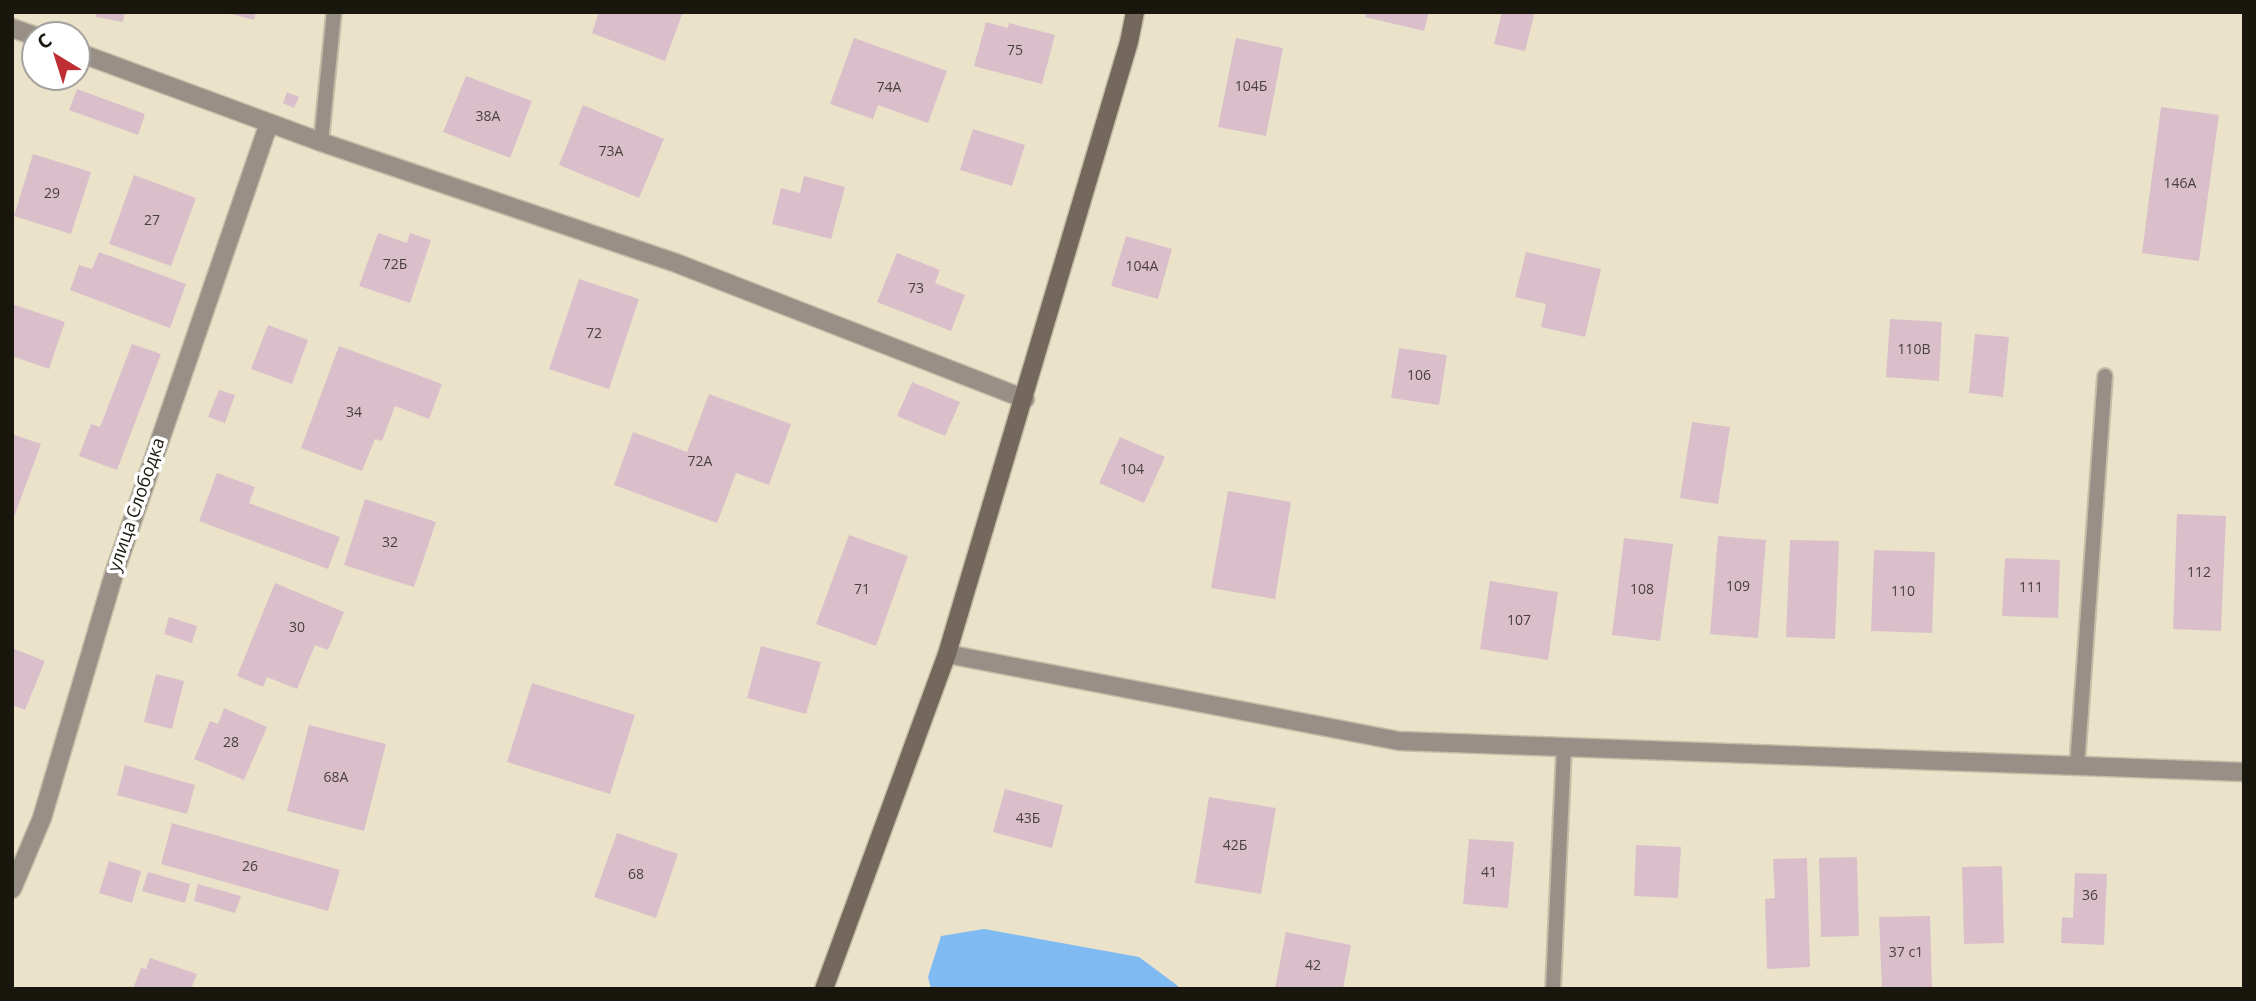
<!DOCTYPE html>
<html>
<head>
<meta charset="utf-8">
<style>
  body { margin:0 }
  #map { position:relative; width:2256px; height:1001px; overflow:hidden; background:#eae3c9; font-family:"Open Sans",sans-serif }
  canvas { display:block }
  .frame { position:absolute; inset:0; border:14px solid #19160d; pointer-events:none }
  .north { position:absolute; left:21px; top:21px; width:70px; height:70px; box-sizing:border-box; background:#fff; border:2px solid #a3a29e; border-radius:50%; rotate:322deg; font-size:19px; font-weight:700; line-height:28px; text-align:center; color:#19160d }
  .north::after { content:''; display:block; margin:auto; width:24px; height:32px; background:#be2e33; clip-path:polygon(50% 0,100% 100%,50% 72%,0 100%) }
</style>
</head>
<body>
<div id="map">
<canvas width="2256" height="1001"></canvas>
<div class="frame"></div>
<div class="north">С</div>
</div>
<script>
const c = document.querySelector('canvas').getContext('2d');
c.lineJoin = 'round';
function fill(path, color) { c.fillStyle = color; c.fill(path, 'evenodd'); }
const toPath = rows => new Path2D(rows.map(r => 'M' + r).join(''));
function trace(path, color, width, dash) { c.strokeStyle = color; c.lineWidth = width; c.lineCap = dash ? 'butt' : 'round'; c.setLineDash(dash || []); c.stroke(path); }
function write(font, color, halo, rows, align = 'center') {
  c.font = font + ' "Open Sans",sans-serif'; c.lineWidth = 7; c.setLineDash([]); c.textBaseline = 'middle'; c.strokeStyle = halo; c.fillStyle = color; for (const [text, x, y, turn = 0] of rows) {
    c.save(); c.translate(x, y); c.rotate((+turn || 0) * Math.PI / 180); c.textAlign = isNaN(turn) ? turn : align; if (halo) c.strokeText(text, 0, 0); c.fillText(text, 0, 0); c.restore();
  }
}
const water = toPath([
  [984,929,1139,957,1178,986,1177,989,931,989,928,977,941,936]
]);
const building = toPath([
  [96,12,125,12,123,22,96,17],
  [223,12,256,12,254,20],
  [599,12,683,12,665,61,592,33],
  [1367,12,1429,12,1424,31,1365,17],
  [1502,12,1535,12,1525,51,1494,44],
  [986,22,1008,28,1009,23,1055,35,1042,84,974,66],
  [854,38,947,71,928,123,878,105,873,119,830,104],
  [1236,38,1283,48,1266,136,1218,127],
  [466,76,532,101,510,158,443,132],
  [77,89,145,114,138,135,69,110],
  [287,92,299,97,294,108,283,103],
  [583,105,664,139,639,198,559,165],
  [2161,107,2219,115,2199,261,2142,253],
  [973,129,1025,145,1012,186,960,170],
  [33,154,91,172,71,234,14,216],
  [134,175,196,198,171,266,109,244],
  [804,176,845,187,831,239,772,224,781,188,800,193],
  [378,233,407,243,410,233,431,240,410,303,359,286],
  [1126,236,1172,249,1158,299,1111,286],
  [99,252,186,284,170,328,70,290,79,265,92,269],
  [1526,252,1601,269,1585,337,1541,327,1546,304,1515,297],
  [897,253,940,270,935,283,965,295,951,331,877,302],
  [579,279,639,299,609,389,549,369],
  [12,304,65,322,49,369,12,356],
  [1890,319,1942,322,1939,381,1886,377],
  [268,325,308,340,292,384,251,369],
  [1975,334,2009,337,2003,397,1969,393],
  [132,344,161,354,117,470,79,456,91,424,100,427],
  [339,346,442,384,429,419,395,406,382,441,375,439,362,471,301,448],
  [1399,348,1447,355,1439,405,1391,398],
  [912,382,960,402,945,436,897,416],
  [219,390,235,395,225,423,208,417],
  [709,394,791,424,769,485,736,473,717,523,614,485,633,432,687,452],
  [1692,422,1730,427,1718,504,1680,498],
  [12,434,41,444,14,517,12,516],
  [1120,437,1165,457,1144,503,1099,483],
  [217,473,255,487,249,503,340,537,328,569,199,521],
  [1228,491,1291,502,1275,599,1211,588],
  [365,499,436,522,414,587,344,565],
  [2177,514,2226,516,2221,631,2173,629],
  [849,535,908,556,876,646,816,624],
  [1718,536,1766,540,1758,638,1710,634],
  [1624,538,1673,544,1660,641,1612,635],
  [1790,540,1839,541,1835,639,1786,637],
  [1874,550,1935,552,1932,633,1871,631],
  [2005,558,2060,560,2058,618,2002,616],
  [1490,581,1558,592,1548,660,1480,649],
  [275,583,344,612,328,650,315,645,297,689,267,677,263,687,237,676],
  [169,617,197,626,192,643,164,634],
  [761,646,821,662,806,714,747,698],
  [12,648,45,661,25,710,12,705],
  [156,674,184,681,172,729,144,722],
  [532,683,635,715,610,794,507,762],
  [224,708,267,727,244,780,194,759,210,721,218,724],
  [309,725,386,744,364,831,287,811],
  [125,765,195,785,187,814,117,795],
  [1005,789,1063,805,1052,848,993,832],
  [1209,797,1276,808,1261,894,1195,883],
  [172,823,340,870,328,911,161,864],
  [617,833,678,854,656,918,594,897],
  [1469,839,1514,842,1508,908,1463,904],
  [1636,845,1681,847,1678,898,1634,896],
  [1857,857,1859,936,1821,937,1819,858],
  [1807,858,1810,967,1767,969,1765,899,1775,898,1773,859],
  [109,861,141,871,132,903,99,893],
  [2002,866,2004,943,1964,944,1962,867],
  [148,872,190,884,185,903,142,891],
  [2075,873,2107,874,2104,945,2061,943,2062,917,2073,918],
  [198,884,241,896,235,913,194,901],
  [1930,916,1932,989,1882,989,1879,917],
  [1286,932,1351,945,1343,989,1275,988],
  [150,958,197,974,191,989,133,989,141,968,146,969]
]);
const lane = toPath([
  [321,142,334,12],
  [2077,766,2105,376],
  [1553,989,1564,748]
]);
const street = toPath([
  [12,28,35,36],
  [77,52,321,142,676,263,1025,399],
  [947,654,1399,741,2244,772],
  [12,889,42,818,114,574,269,123]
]);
const secondary = toPath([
  [824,989,947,654,1129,42,1135,12]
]);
const numberNames = [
  ["75",1015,51],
  ["104Б",1251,87],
  ["74А",889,88],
  ["38А",488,117],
  ["73А",611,152],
  ["146А",2180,184],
  ["29",52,194],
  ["27",152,221],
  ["72Б",395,265],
  ["104А",1142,267],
  ["73",916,289],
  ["72",594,334],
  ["110В",1914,350],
  ["106",1419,376],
  ["34",354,413],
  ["72А",700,462],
  ["104",1132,470],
  ["32",390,543],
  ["112",2199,573],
  ["109",1738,587],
  ["111",2031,588],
  ["71",862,590],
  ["108",1642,590],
  ["110",1903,592],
  ["107",1519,621],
  ["30",297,628],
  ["28",231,743],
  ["68А",336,778],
  ["43Б",1028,819],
  ["42Б",1235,846],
  ["26",250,867],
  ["41",1489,873],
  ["68",636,875],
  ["36",2090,896],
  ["37 с1",1906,953],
  ["42",1313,966]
];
const streetNames = [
  ["улица Слободка",137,505,-71]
];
fill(water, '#7fbaf3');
fill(building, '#dabfcb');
trace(lane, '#c4bea7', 18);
trace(street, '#c4bea7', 21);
trace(secondary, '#c4bea7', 21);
trace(lane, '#988f87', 14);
trace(street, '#988f87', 18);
trace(secondary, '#74685c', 18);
write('14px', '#49403c', null, numberNames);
write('18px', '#19160d', '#fff', streetNames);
</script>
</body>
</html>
